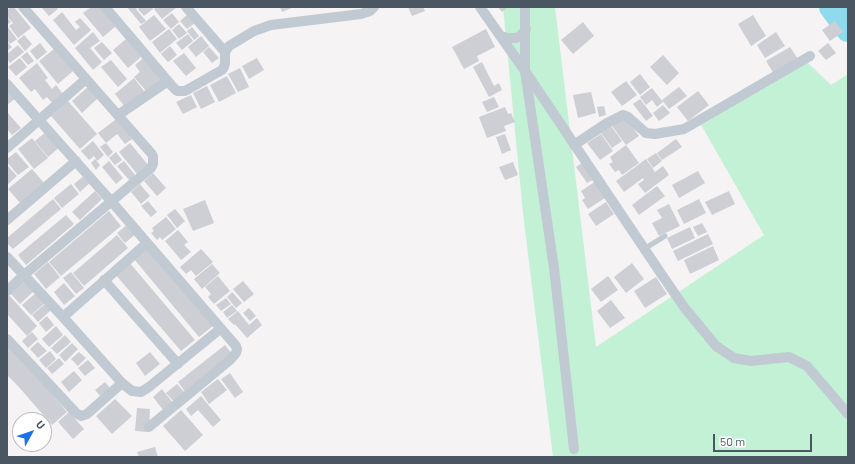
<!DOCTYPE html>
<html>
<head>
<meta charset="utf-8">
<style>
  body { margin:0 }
  #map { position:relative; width:855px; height:464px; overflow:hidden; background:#f5f3f3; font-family:Barlow,sans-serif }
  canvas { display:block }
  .frame { position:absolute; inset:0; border:8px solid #4a5661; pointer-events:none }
  .north { position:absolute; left:12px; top:412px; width:40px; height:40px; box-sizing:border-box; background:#fff; border:1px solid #b7bbc0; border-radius:50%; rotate:50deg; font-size:11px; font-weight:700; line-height:16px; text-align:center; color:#4a5661 }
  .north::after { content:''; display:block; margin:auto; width:14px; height:18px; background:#1a73e8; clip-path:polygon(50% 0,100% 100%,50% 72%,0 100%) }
  .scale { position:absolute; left:713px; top:434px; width:99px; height:18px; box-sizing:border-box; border:2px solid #4a5661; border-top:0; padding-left:5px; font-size:12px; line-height:14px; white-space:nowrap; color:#4a5661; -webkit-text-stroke:3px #fff; paint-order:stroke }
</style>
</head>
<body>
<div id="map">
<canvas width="855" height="464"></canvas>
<div class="frame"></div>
<div class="north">U</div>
<div class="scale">50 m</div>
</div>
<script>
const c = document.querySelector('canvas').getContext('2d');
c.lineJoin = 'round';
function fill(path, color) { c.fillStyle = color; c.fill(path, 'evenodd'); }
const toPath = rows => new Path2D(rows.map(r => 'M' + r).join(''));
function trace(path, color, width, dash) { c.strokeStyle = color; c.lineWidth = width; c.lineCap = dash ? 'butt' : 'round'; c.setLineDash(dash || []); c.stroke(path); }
const green = toPath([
  [503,7,555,7,596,347,764,235,700,123,807,62,831,85,848,74,848,457,553,457,523,213],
  [832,7,848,7,848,28]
]);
const river = toPath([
  [831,7,848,30]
]);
const building = toPath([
  [11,7,14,7,31,28,18,38,9,26,13,23,7,16,7,10],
  [41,7,56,7,58,9,49,16],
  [91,7,100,7,116,26,103,37,83,13],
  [127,7,138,7,136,9,146,21,141,24],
  [140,7,152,7,153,9,144,16,138,9],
  [157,7,177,7,162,19,154,9],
  [280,7,294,7,282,12],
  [408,7,423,7,425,11,412,16],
  [498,7,508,7,502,12],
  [62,12,76,30,80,27,75,22,80,18,91,30,74,45,53,20],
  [172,13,179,22,171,29,163,20],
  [188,14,195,23,187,29,180,21],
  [154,15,166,29,150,41,139,27],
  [753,15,766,36,751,46,738,24],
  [7,17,11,22,7,25],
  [835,21,843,32,830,41,822,30],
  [583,22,594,36,573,54,561,40],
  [179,24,187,33,179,39,172,30],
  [7,26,17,39,10,44,7,40],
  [192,27,199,36,194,40,187,31],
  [169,29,177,39,160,53,152,42],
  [486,29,495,47,477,56,479,61,464,69,452,47],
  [93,32,100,41,90,48,102,62,93,70,75,48],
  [776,32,785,46,765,58,757,45],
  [188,34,193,41,182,50,176,43],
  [24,35,32,44,25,51,17,41],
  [201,36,209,46,196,57,188,47],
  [126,39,141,57,128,68,113,50],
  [7,42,12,47,7,51],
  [102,42,112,53,104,60,94,48],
  [40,43,47,52,37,60,30,51],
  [828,43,836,53,826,60,818,51],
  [18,45,24,52,10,63,7,59,7,54],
  [170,46,177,55,168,62,161,54],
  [209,47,219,58,212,63,203,52],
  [790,47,798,59,774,74,766,61],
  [54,49,73,71,58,84,39,61],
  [27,52,34,61,28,65,21,57],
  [184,53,196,68,186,76,173,61],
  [663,55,679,73,667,85,650,67],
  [146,56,164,78,146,91,134,77,140,72,135,65],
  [20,58,27,67,16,76,8,67],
  [257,58,264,70,249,79,242,66],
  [111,60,127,79,118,87,101,67],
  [482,62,494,86,499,83,502,90,489,97,473,67],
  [37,63,48,78,45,80,52,89,56,85,63,94,52,103,47,97,43,100,35,89,31,92,19,78],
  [240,68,249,87,238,92,228,74],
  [640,74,650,87,640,95,630,82],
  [227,76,236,93,219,102,210,85],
  [134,78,144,91,125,107,115,94],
  [626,81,637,95,622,106,611,92],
  [89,86,99,97,82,113,72,101],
  [207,86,215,102,201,109,193,93],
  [7,87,16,98,7,105],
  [679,87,687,96,669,109,662,100],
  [652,88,663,102,657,107,652,100,646,105,640,97],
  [698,91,709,105,688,121,677,107],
  [591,92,596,113,578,118,573,95],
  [191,95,197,107,183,114,176,102],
  [494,97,499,107,487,112,482,102],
  [640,99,653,116,646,121,633,104],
  [68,101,97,134,80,149,51,116],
  [663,105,670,113,659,121,653,113],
  [604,106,606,115,599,117,597,107],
  [505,107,508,114,511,113,515,122,504,126,506,131,487,138,479,117],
  [7,112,21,128,12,135,7,129],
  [119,117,135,137,125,144,117,134,106,143,98,133],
  [625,117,639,136,626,145,612,126],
  [611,126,622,141,612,148,601,133],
  [47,131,61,146,48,157,35,141],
  [505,134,511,150,502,154,496,137],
  [601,134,613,151,600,160,587,143],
  [32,138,48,158,34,169,18,149],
  [676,139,682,147,662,160,657,153],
  [93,141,104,155,97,161,94,156,89,160,81,151],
  [106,143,113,152,108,157,100,147],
  [130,143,149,166,138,175,119,152],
  [626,145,639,163,622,175,619,170,615,172,609,164,613,162,610,157],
  [16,152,29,167,18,175,7,162,7,159],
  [116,152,122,160,115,165,109,158],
  [656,153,662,161,653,168,647,159],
  [95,159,100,165,96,170,91,163],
  [646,159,655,172,663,166,669,175,645,193,638,184,644,180,643,178,624,192,616,181],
  [109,161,123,178,116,184,102,167],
  [124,161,136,176,130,181,117,166],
  [585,161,596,178,587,183,576,167],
  [513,162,518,175,505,180,499,167],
  [7,165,17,176,7,185],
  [32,169,45,184,21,204,8,189],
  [698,171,705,183,679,198,672,185],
  [153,173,166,188,157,196,144,181],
  [86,174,92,181,80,192,74,184],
  [596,181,605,198,588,209,582,200,585,198,581,191],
  [71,184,79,194,62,208,54,198],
  [140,184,150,196,141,204,131,192],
  [657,186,665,196,639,215,632,205],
  [95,191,102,199,80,220,72,212],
  [729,191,735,204,712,215,705,202],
  [53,199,61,209,13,249,7,243,7,238],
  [699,199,706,213,684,224,677,210],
  [205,200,214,223,193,231,183,209],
  [148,201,157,212,151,217,141,206],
  [606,202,614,214,596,226,588,214],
  [669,204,680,226,659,236,652,223,662,218,657,210],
  [175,209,185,221,177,228,167,215],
  [109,211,121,226,61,276,49,262],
  [66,215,74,224,26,265,18,255],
  [166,217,176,229,162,240,160,237,157,240,151,233,154,231,152,228],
  [129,223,137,233,125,243,117,233],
  [702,223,707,232,698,236,693,227],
  [690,227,695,238,672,249,667,238],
  [178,230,188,242,184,245,191,252,181,260,165,241],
  [708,234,713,244,678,261,673,251],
  [117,235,128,248,84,286,73,273],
  [713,246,719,260,690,274,684,260],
  [147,247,213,326,199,337,134,259],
  [201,249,213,262,196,276,191,270,186,274,180,267],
  [48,262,60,277,46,289,34,274],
  [129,262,195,340,181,351,115,274],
  [632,263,644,279,626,293,614,277],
  [212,264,220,273,202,289,194,279],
  [71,272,84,288,76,294,63,278],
  [218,276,230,291,214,304,208,297,211,294,205,287],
  [608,276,618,290,601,302,591,289],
  [656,277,667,294,645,308,634,291],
  [25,281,34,291,20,304,11,294],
  [243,281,254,294,244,302,233,289],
  [64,283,75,296,64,305,54,292],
  [37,292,46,302,31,315,22,305],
  [232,292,242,303,236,308,227,297],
  [8,294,37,326,27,336,7,314,7,295],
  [226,298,231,304,221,311,216,305],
  [611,300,625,318,610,328,597,311],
  [45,304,51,310,38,322,32,315],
  [232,305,237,311,227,318,223,312],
  [249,308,256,316,250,321,243,313],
  [238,311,249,325,257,318,262,325,247,338,235,324,234,325,228,319],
  [47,316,54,325,46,332,39,323],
  [56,326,63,335,49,347,42,339],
  [32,332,38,339,28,348,22,341],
  [65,335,71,342,57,354,51,348],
  [38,342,47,351,38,358,30,349],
  [72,343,78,349,65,362,59,355],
  [7,345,34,373,67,412,52,425,18,386,7,375],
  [225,345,233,355,186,393,178,382],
  [50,351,56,359,46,368,39,360],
  [79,352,86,358,78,366,71,359],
  [150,352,160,364,145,376,136,363],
  [59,358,64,364,52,374,47,368],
  [88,360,95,368,85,376,78,368],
  [74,371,82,380,69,392,61,382],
  [230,373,243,392,235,398,221,379],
  [218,379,227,390,209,404,201,392],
  [105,382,111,389,101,397,95,390],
  [177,384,186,394,175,403,166,393],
  [162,389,173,403,164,411,153,397],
  [201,396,221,420,213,427,198,410,191,416,186,409],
  [115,399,132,416,112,434,96,416],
  [137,408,150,409,149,432,135,431],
  [181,410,203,435,185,451,163,426],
  [69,412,84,429,73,439,58,422],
  [155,447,158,457,139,457,137,452]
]);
const service = toPath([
  [644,249,665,236]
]);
const minor = toPath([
  [105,7,172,86,177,91,185,91,222,70,224,67,225,63,225,52,229,46,254,31,271,25,361,14,370,11,374,7],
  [186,7,225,52],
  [480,7,525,71,662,275,684,307,716,346,734,358,751,361,789,357,807,366,848,414],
  [525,7,525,71,554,268,574,449],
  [500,36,508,38,516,38,520,36,526,29],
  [7,84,111,201,236,346,237,349,236,353,230,360,149,427],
  [118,115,168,81],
  [574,145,607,123,623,115,628,117,646,133,655,134,684,129,810,56],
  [7,148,86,79],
  [7,220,76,161],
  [7,257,63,317,122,383,132,391,141,392,149,387,220,329],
  [104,280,178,364],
  [7,291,24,275,151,168,153,164,153,156,151,153,23,7],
  [63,317,147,243],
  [7,339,76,413,81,416,87,414,122,383]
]);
fill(green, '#c3f1d5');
trace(river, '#90daee', 24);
fill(building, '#cdcfd5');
trace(service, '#c1cad2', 5);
trace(minor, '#c1cad2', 10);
</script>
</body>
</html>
